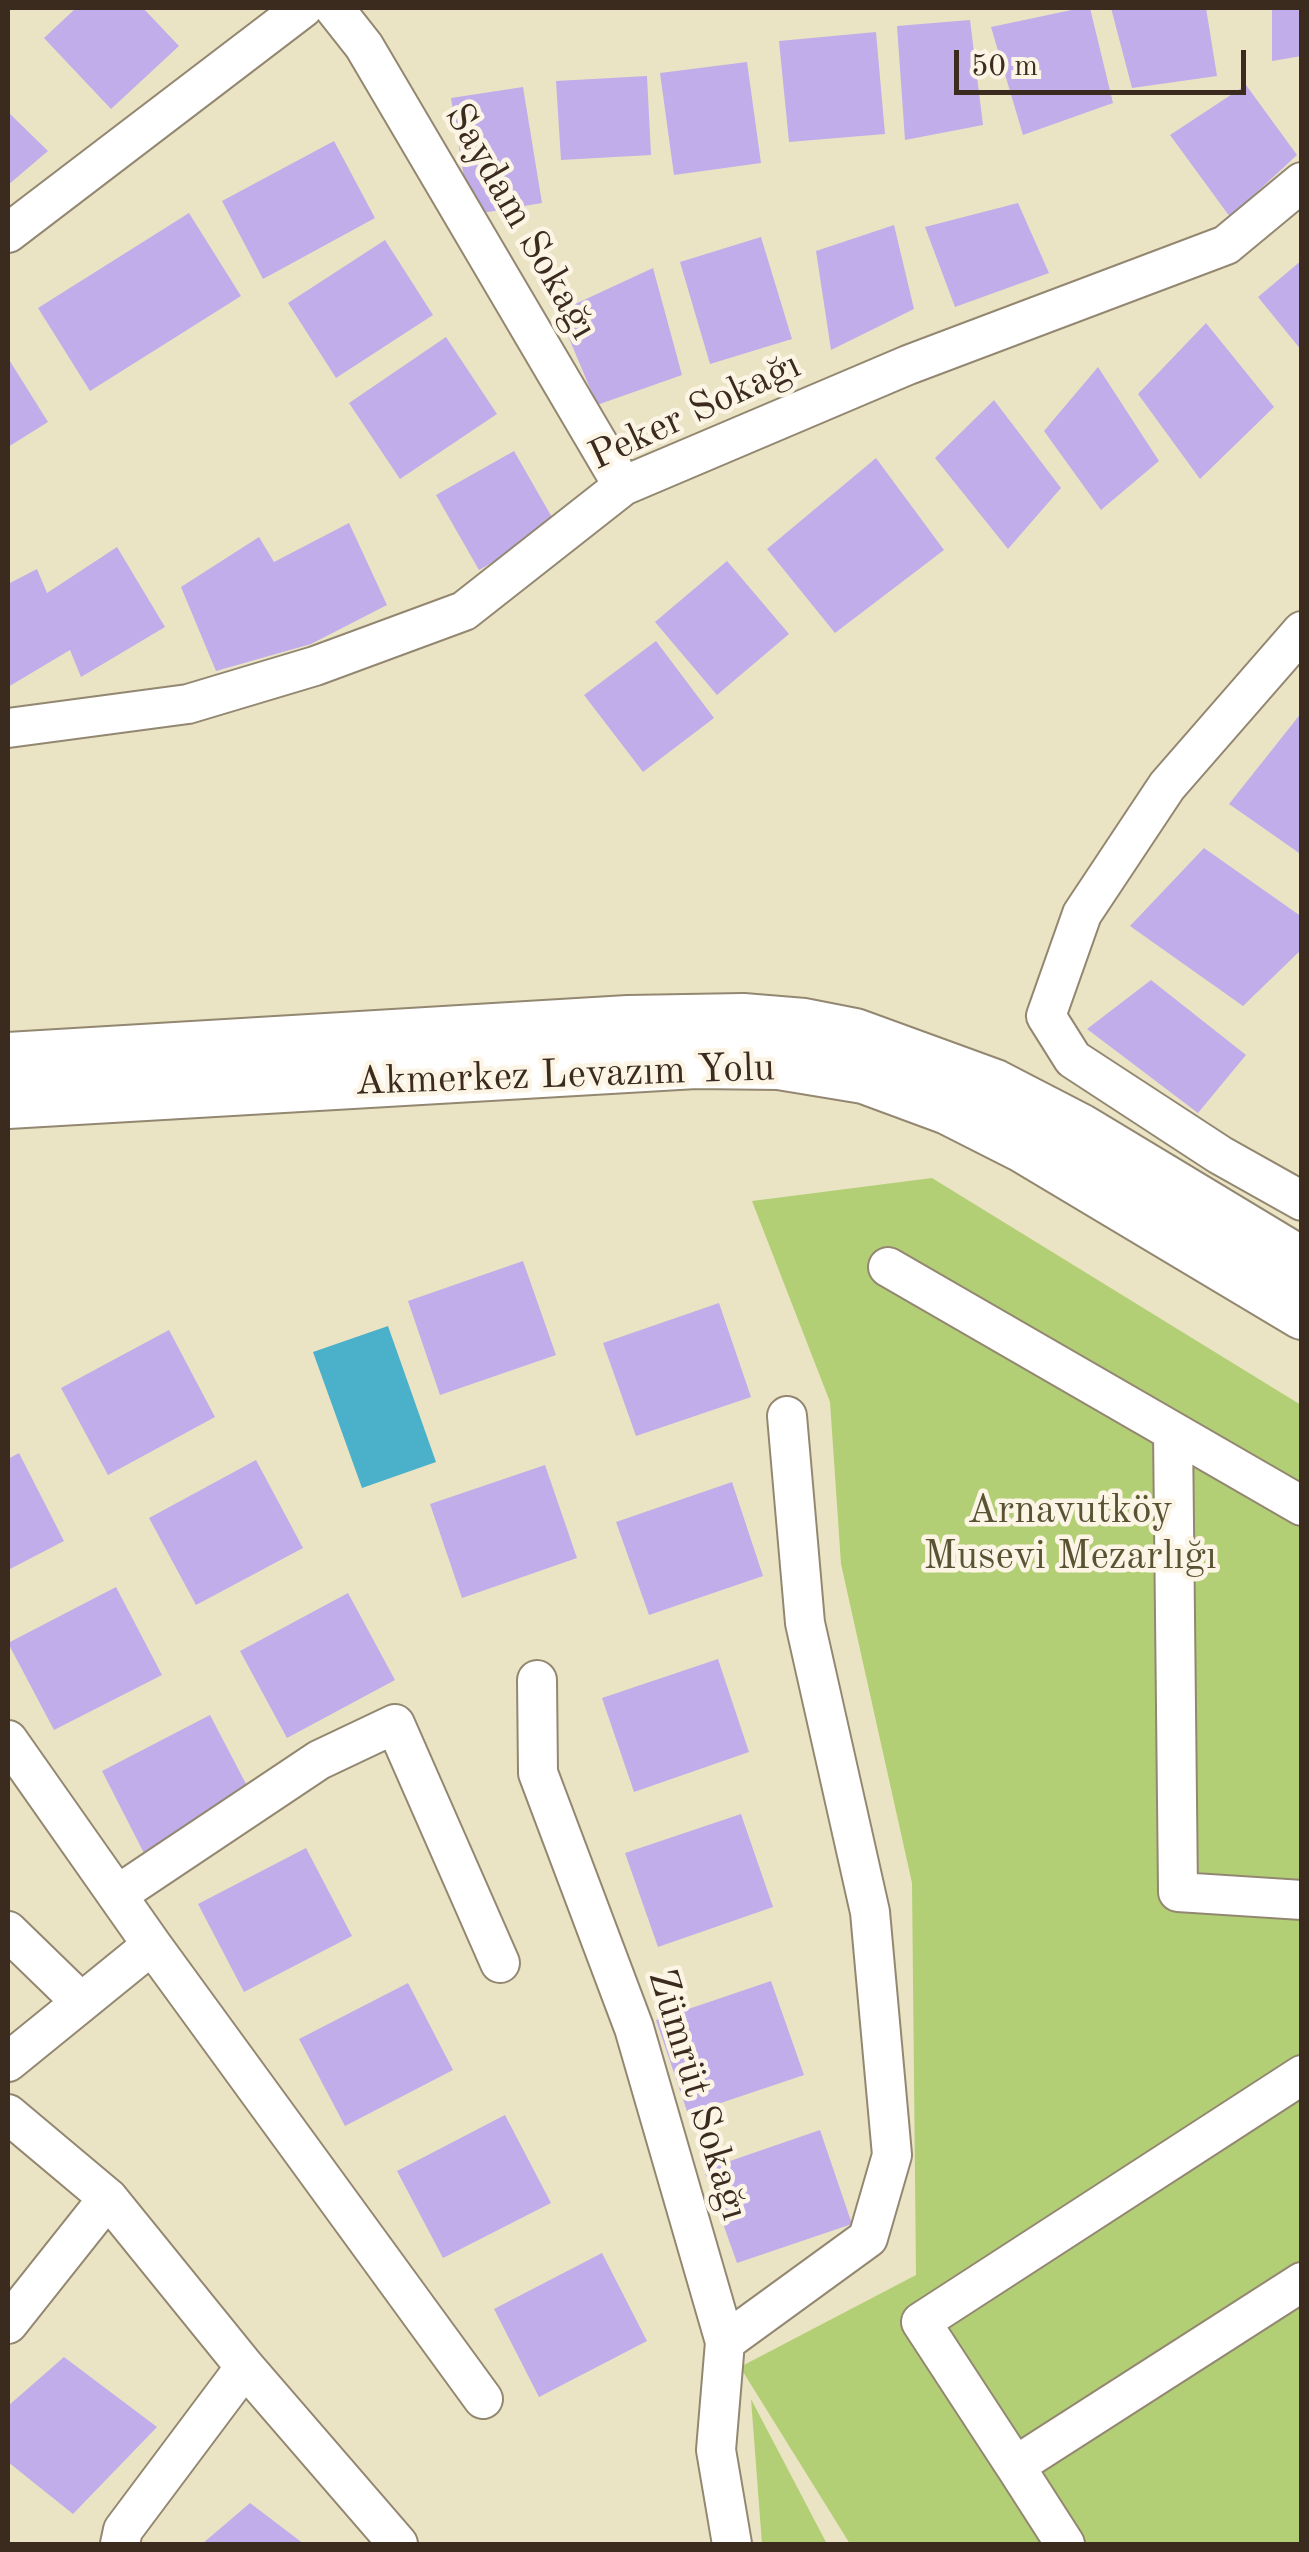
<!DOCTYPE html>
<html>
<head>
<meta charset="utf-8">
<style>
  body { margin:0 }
  #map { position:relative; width:1309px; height:2552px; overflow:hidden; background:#ebe4c4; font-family:"Old Standard TT",serif }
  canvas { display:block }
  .frame { position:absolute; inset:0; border:10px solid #3b2a1e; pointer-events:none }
  .scale { position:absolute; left:954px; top:50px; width:292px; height:45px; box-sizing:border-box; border:5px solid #3b2a1e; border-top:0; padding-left:12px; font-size:30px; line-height:35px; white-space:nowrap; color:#3b2a1e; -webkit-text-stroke:8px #fcf5e5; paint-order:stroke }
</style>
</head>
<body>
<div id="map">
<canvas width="1309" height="2552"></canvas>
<div class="frame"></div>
<div class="scale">50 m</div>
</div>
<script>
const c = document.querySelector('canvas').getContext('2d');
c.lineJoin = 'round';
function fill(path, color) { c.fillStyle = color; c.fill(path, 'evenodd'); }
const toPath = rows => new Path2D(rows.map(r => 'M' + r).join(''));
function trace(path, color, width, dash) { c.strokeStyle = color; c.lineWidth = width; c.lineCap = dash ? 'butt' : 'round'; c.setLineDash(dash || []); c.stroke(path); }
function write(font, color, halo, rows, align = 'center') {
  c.font = font + ' "Old Standard TT",serif'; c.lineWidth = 9; c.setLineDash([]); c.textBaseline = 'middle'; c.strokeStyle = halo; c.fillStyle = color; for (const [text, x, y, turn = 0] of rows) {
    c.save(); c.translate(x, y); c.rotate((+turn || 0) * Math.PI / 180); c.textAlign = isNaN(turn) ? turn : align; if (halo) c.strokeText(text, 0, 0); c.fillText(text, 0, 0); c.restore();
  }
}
const green = toPath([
  [932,1178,1301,1405,1301,2544,850,2544,740,2367,916,2275,912,1883,841,1564,830,1402,752,1201],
  [751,2399,827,2544,762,2544]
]);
const water = toPath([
  [388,1326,436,1462,362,1488,313,1352]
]);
const building = toPath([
  [76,8,143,8,179,46,111,109,44,38],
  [1081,8,1090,8,1113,103,1023,135,991,27],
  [1111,8,1206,8,1217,76,1132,88],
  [1272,8,1302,8,1302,56,1272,61],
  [970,20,983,125,905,140,897,26],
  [876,32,885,134,789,142,779,41],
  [747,62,761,163,674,175,660,73],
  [647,76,651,155,561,160,556,81],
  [1246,85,1297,155,1230,217,1170,135],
  [523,87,542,203,470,215,451,98],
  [8,112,48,151,8,185],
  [334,141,375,218,263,279,222,201],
  [1018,203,1049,273,955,307,925,227],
  [189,213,241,296,90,391,38,308],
  [894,225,914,309,831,350,816,251],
  [761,237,792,339,710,364,680,262],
  [385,240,433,315,336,378,288,303],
  [1302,260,1302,351,1258,297],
  [653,268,682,375,597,405,558,312],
  [1206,323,1274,407,1200,479,1138,394],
  [446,337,497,414,400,479,349,403],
  [8,358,48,422,8,447],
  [1098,367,1159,461,1101,510,1044,431],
  [994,400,1061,488,1008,549,935,458],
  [514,451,557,526,479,570,436,495],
  [876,458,944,550,835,633,767,549],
  [349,523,387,605,311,644,216,671,181,587,259,537,274,562],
  [117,547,165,627,81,677,70,650,8,687,8,584,37,569,47,593],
  [727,561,789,634,717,695,655,622],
  [656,641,714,718,643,772,584,695],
  [1302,712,1302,855,1229,804],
  [1204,848,1302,917,1302,949,1243,1006,1130,926],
  [1151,980,1246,1055,1198,1113,1087,1029],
  [523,1261,556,1355,440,1395,408,1301],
  [719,1303,751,1397,636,1436,603,1343],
  [169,1330,215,1417,108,1475,61,1388],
  [19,1453,64,1541,8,1570,8,1459],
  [256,1460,303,1548,196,1605,149,1518],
  [545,1465,577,1558,462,1598,430,1504],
  [732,1482,763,1576,649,1615,616,1522],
  [116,1587,162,1675,54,1730,8,1643],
  [348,1593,395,1680,287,1738,240,1651],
  [718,1659,749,1752,634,1792,602,1698],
  [210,1715,256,1803,147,1859,102,1771],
  [741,1814,773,1907,658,1947,625,1853],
  [306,1848,352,1936,244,1992,198,1904],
  [771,1981,804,2075,688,2114,656,2020],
  [408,1983,453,2070,345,2126,299,2039],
  [505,2115,551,2203,443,2258,397,2171],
  [820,2130,852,2224,737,2263,704,2170],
  [602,2253,647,2341,539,2397,494,2309],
  [64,2357,157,2427,73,2514,8,2462,8,2406],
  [250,2503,304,2544,202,2544]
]);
const minor = toPath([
  [334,8,364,46,623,486],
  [8,233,303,8],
  [1302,631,1167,786,1082,914,1046,1016,1073,1059,1220,1155,1302,1201],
  [8,728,188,704,315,666,464,611,623,486,908,365,1226,245,1302,182],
  [888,1267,1302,1506],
  [1173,1432,1178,1892,1302,1900],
  [537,1680,538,1773,634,2028,725,2342,716,2450,732,2544],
  [8,1740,152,1945],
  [117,1895,319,1760,395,1724,500,1963],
  [8,1931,81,2002],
  [8,2062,152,1945,483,2399],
  [8,2114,108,2198,245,2367,398,2544],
  [8,2324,108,2198],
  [725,2342,868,2238,892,2155,870,1912,805,1623,787,1416],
  [1015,2466,921,2322,1302,2075],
  [120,2544,123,2530,245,2367],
  [1065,2544,1015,2466,1302,2282]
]);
const major = toPath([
  [8,1057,628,1020,743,1018,804,1023,855,1033,995,1084,1080,1128,1302,1262],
  [8,1104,696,1064,779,1065,864,1079,948,1110,1021,1147,1302,1315]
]);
const streetNames = [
  ["Saydam Sokağı",520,222,60],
  ["Peker Sokağı",695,412,-25],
  ["Akmerkez Levazım Yolu",565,1076,-2],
  ["Zümrüt Sokağı",697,2095,73]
];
const parkNames = [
  ["Arnavutköy",1070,1512],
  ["Musevi Mezarlığı",1070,1558]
];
fill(green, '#b3cf76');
fill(water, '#4bb0ca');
fill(building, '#c0adea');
trace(minor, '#938771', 42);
trace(major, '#938771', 52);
trace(minor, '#fff', 38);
trace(major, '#fff', 48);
write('40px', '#3b2a1e', '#fcf5e5', streetNames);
write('40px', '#595334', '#fcf5e5', parkNames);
</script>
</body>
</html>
